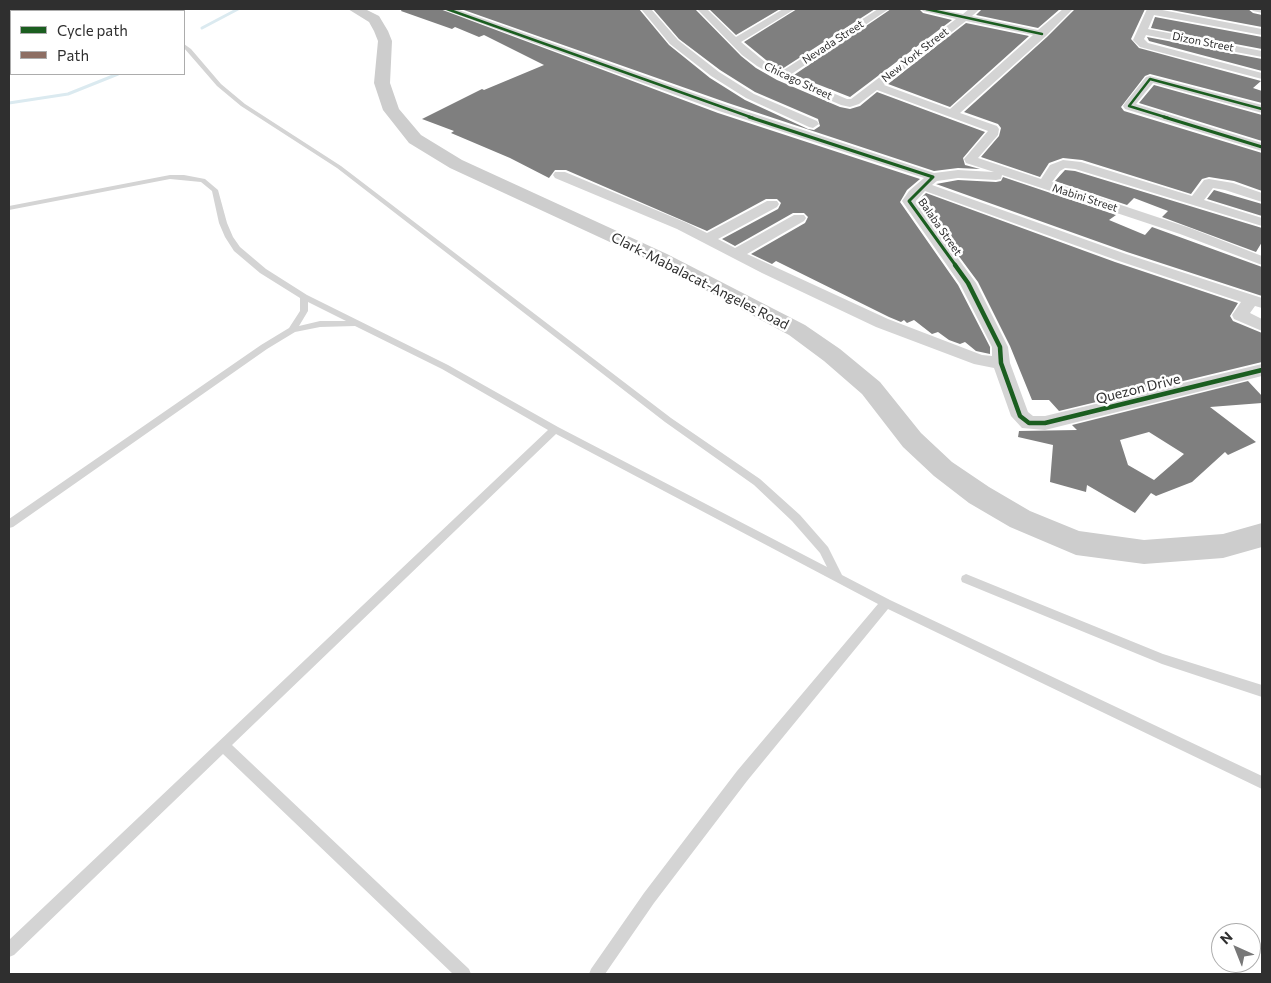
<!DOCTYPE html>
<html>
<head>
<meta charset="utf-8">
<style>
  body { margin:0 }
  #map { position:relative; width:1271px; height:983px; overflow:hidden; background:#fff; font-family:Commissioner,sans-serif }
  canvas { display:block }
  .frame { position:absolute; inset:0; border:10px solid #2f2f2f; pointer-events:none }
  .legend { position:absolute; left:10px; top:10px; width:175px; height:65px; box-sizing:border-box; background:#fff; border:1px solid #acacac; margin:0; padding:6px 9px; list-style:none; font-size:15px; color:#2f2f2f }
  .legend li { display:flex; align-items:center; gap:10px; height:25px }
  .legend b { width:25px; border:1px solid #acacac }
  .north { position:absolute; left:1211px; top:923px; width:50px; height:50px; box-sizing:border-box; background:#fff; border:1px solid #acacac; border-radius:50%; rotate:316deg; font-size:14px; font-weight:700; line-height:20px; text-align:center; color:#2f2f2f }
  .north::after { content:''; display:block; margin:auto; width:18px; height:22px; background:#787878; clip-path:polygon(50% 0,100% 100%,50% 72%,0 100%) }
</style>
</head>
<body>
<div id="map">
<canvas width="1271" height="983"></canvas>
<div class="frame"></div>
<ul class="legend">
<li><b style="height:6px;background:#1b5e20"></b>Cycle path</li>
<li><b style="height:6px;background:#8d6e63"></b>Path</li>
</ul>
<div class="north">N</div>
</div>
<script>
const c = document.querySelector('canvas').getContext('2d');
c.lineJoin = 'round';
const toPath = rows => new Path2D(rows.map(r => 'M' + r).join(''));
function trace(path, color, width, dash) { c.strokeStyle = color; c.lineWidth = width; c.lineCap = dash ? 'butt' : 'round'; c.setLineDash(dash || []); c.stroke(path); }
function fill(path, color) { c.fillStyle = color; c.fill(path, 'evenodd'); }
function write(font, color, halo, rows, align = 'center') {
  c.font = font + ' Commissioner,sans-serif'; c.lineWidth = 5; c.setLineDash([]); c.textBaseline = 'middle'; c.strokeStyle = halo; c.fillStyle = color; for (const [text, x, y, turn = 0] of rows) {
    c.save(); c.translate(x, y); c.rotate((+turn || 0) * Math.PI / 180); c.textAlign = isNaN(turn) ? turn : align; if (halo) c.strokeText(text, 0, 0); c.fillText(text, 0, 0); c.restore();
  }
}
const stream = toPath([
  [202,28,238,9],
  [9,103,68,94,118,74]
]);
const building = toPath([
  [402,9,440,9,718,113,920,179,907,190,900,202,958,285,990,347,990,354,976,351,965,342,960,344,949,340,938,332,932,334,914,320,907,323,904,320,901,322,889,317,776,261,772,264,751,254,805,223,808,217,804,213,793,213,735,246,722,239,778,209,781,203,777,199,766,199,707,231,566,170,555,170,549,178,510,158,451,133,454,131,422,119,482,89,484,90,544,65,484,35,479,37,455,27,452,29,401,11],
  [461,9,639,9,669,45,710,78,745,100,808,129,814,130,820,126,818,119,755,92,720,70,679,39,653,9,695,9,741,56,756,68,777,80,840,107,850,109,860,106,877,92,985,132,963,158,965,165,980,169,958,168,934,171,728,103],
  [709,9,780,9,736,35],
  [797,9,875,9,782,69,766,60,744,42],
  [891,9,919,9,923,13,952,20,850,97,794,75],
  [982,9,1060,9,1038,28,976,15],
  [1075,9,1145,9,1131,39,1139,48,1261,81,1253,88,1262,91,1262,103,1150,74,1145,76,1121,107,1124,111,1262,153,1262,191,1234,181,1209,177,1202,179,1191,194,1082,160,1063,158,1049,163,1040,177,981,157,999,136,1001,128,998,124,964,112,1047,37],
  [1166,9,1248,9,1253,13,1262,15,1262,27],
  [1155,17,1262,37,1262,49,1151,28],
  [966,23,1029,36,950,107,888,84],
  [1147,37,1262,59,1262,71,1149,41],
  [1154,85,1262,115,1262,141,1139,103],
  [1065,170,1075,171,1262,228,1262,242,1256,252,1162,217,1168,211,1134,198,1127,205,1055,181],
  [1003,177,1116,215,1109,220,1145,235,1152,227,1262,267,1262,296,1127,252,936,184,958,180,996,182,1001,181],
  [1214,190,1262,204,1262,216,1207,199],
  [926,193,1115,262,1238,303,1230,316,1233,321,1262,333,1262,362,1059,411,1049,400,1032,400,1010,346,978,282,918,201],
  [1248,381,1262,396,1262,403,1210,407,1256,442,1228,455,1225,452,1192,482,1156,496,1151,493,1135,513,1087,485,1086,492,1050,482,1053,445,1018,437,1019,431,1077,430,1072,425],
  [1149,432,1184,454,1154,480,1128,465,1120,440]
]);
const service = toPath([
  [126,9,131,9,133,11,128,11,126,9],
  [184,44,191,49,221,84,245,104,341,166,671,418,760,479,800,515,828,547,842,575,890,600,1262,776,1262,789,888,609,747,781,654,903,605,974,589,974,591,969,644,893,737,771,878,604,556,434,232,745,469,969,471,974,453,974,223,754,14,955,9,957,9,940,548,430,442,369,355,326,320,327,295,332,267,349,13,527,9,528,9,519,261,345,289,328,300,311,300,298,260,273,234,251,225,237,219,223,212,191,201,182,170,179,9,210,9,206,170,175,184,175,205,179,218,190,227,223,233,237,240,247,266,269,307,295,448,365,558,427,827,567,820,553,792,521,754,485,665,422,337,168,241,106,217,86,184,48,184,44],
  [308,302,346,321,320,321,299,326,308,311,308,302],
  [966,574,1163,654,1262,685,1262,697,1162,664,962,582,961,579,962,576,966,574]
]);
const minor = toPath([
  [442,9,456,9,727,105,934,173,958,170,994,172,966,163,964,159,988,131,877,90,859,104,850,107,841,105,778,78,757,66,742,55,697,9,707,9,736,37,783,9,795,9,741,42,765,62,782,71,878,9,889,9,790,75,847,99,851,99,956,19,923,11,921,9,938,9,963,14,969,9,980,9,972,16,1038,30,1063,9,1073,9,1046,36,960,113,997,126,999,129,998,135,978,158,1041,179,1050,165,1063,160,1081,162,1192,196,1204,180,1209,179,1233,183,1262,193,1262,202,1225,190,1213,188,1204,200,1262,218,1262,226,1075,169,1065,168,1060,171,1052,182,1190,228,1262,256,1262,265,1180,234,1002,175,1001,179,996,180,958,178,937,181,932,185,1126,254,1262,298,1262,308,1255,306,1250,313,1262,319,1262,331,1234,319,1232,315,1241,302,1116,260,925,191,916,201,976,283,1008,347,1010,363,1028,412,1033,416,1045,416,1262,364,1262,376,1045,430,1022,428,1011,416,994,368,974,364,876,327,762,273,677,229,555,178,553,175,555,172,565,172,687,223,707,233,767,201,777,201,779,204,777,207,718,239,735,248,794,215,804,215,806,218,804,221,747,254,888,319,982,355,992,356,992,347,960,284,902,201,909,191,924,178,719,111,442,9],
  [966,21,1033,35,950,109,884,85,966,21],
  [641,9,651,9,678,40,719,72,754,94,817,121,819,124,813,128,809,127,746,98,711,76,670,44,641,9],
  [1147,9,1157,9,1262,29,1262,35,1154,15,1148,29,1262,51,1262,57,1146,35,1144,39,1148,43,1262,73,1262,79,1140,47,1133,40,1147,9],
  [1251,9,1262,9,1262,13,1253,11,1251,9],
  [1150,76,1262,105,1262,113,1153,83,1136,104,1262,143,1262,151,1125,109,1123,106,1125,103,1146,77,1150,76]
]);
const secondary = toPath([
  [348,9,365,9,379,16,388,31,392,41,390,83,399,109,421,135,462,160,667,254,805,325,840,349,880,382,921,433,952,462,989,487,1030,511,1079,531,1144,540,1223,534,1262,523,1262,547,1223,558,1144,564,1076,555,1010,527,969,503,934,476,903,447,862,394,824,361,789,335,653,262,450,168,409,143,383,110,374,83,378,41,374,31,369,22,348,9]
]);
const quiet = toPath([
  [9,36,11,36]
]);
const cyclewayFar2 = toPath([
  [447,9,753,118],
  [926,9,1042,34],
  [1168,118,1129,106,1150,79,1262,109]
]);
const cyclewayFar1 = toPath([
  [749,117,933,177,909,201,956,266],
  [1164,117,1262,147]
]);
const cycleway = toPath([
  [955,265,968,283,1000,347,1001,363,1020,416,1029,423,1045,423,1262,370]
]);
const farStreetnames = [
  ["Nevada Street",833,42,-33],
  ["Dizon Street",1203,42,11],
  ["New York Street",915,55,-38],
  ["Chicago Street",798,81,25],
  ["Mabini Street",1085,198,18],
  ["Balaba Street",940,227,55]
];
const streetNames = [
  ["Clark-Mabalacat-Angeles Road",700,281,27],
  ["Quezon Drive",1138,389,-14]
];
trace(stream, '#dbeaf0', 3);
fill(building, '#7f7f7f');
fill(service, '#d4d4d4');
fill(minor, '#d4d4d4');
fill(secondary, '#cdcdcd');
trace(quiet, '#8d6e63', 2, [4, 2]);
trace(cyclewayFar2, '#1b5e20', 2.5);
trace(cyclewayFar1, '#1b5e20', 3);
trace(cycleway, '#1b5e20', 4.5);
write('11px', '#2f2f2f', '#fff', farStreetnames);
write('14px', '#2f2f2f', '#fff', streetNames);
</script>
</body>
</html>
